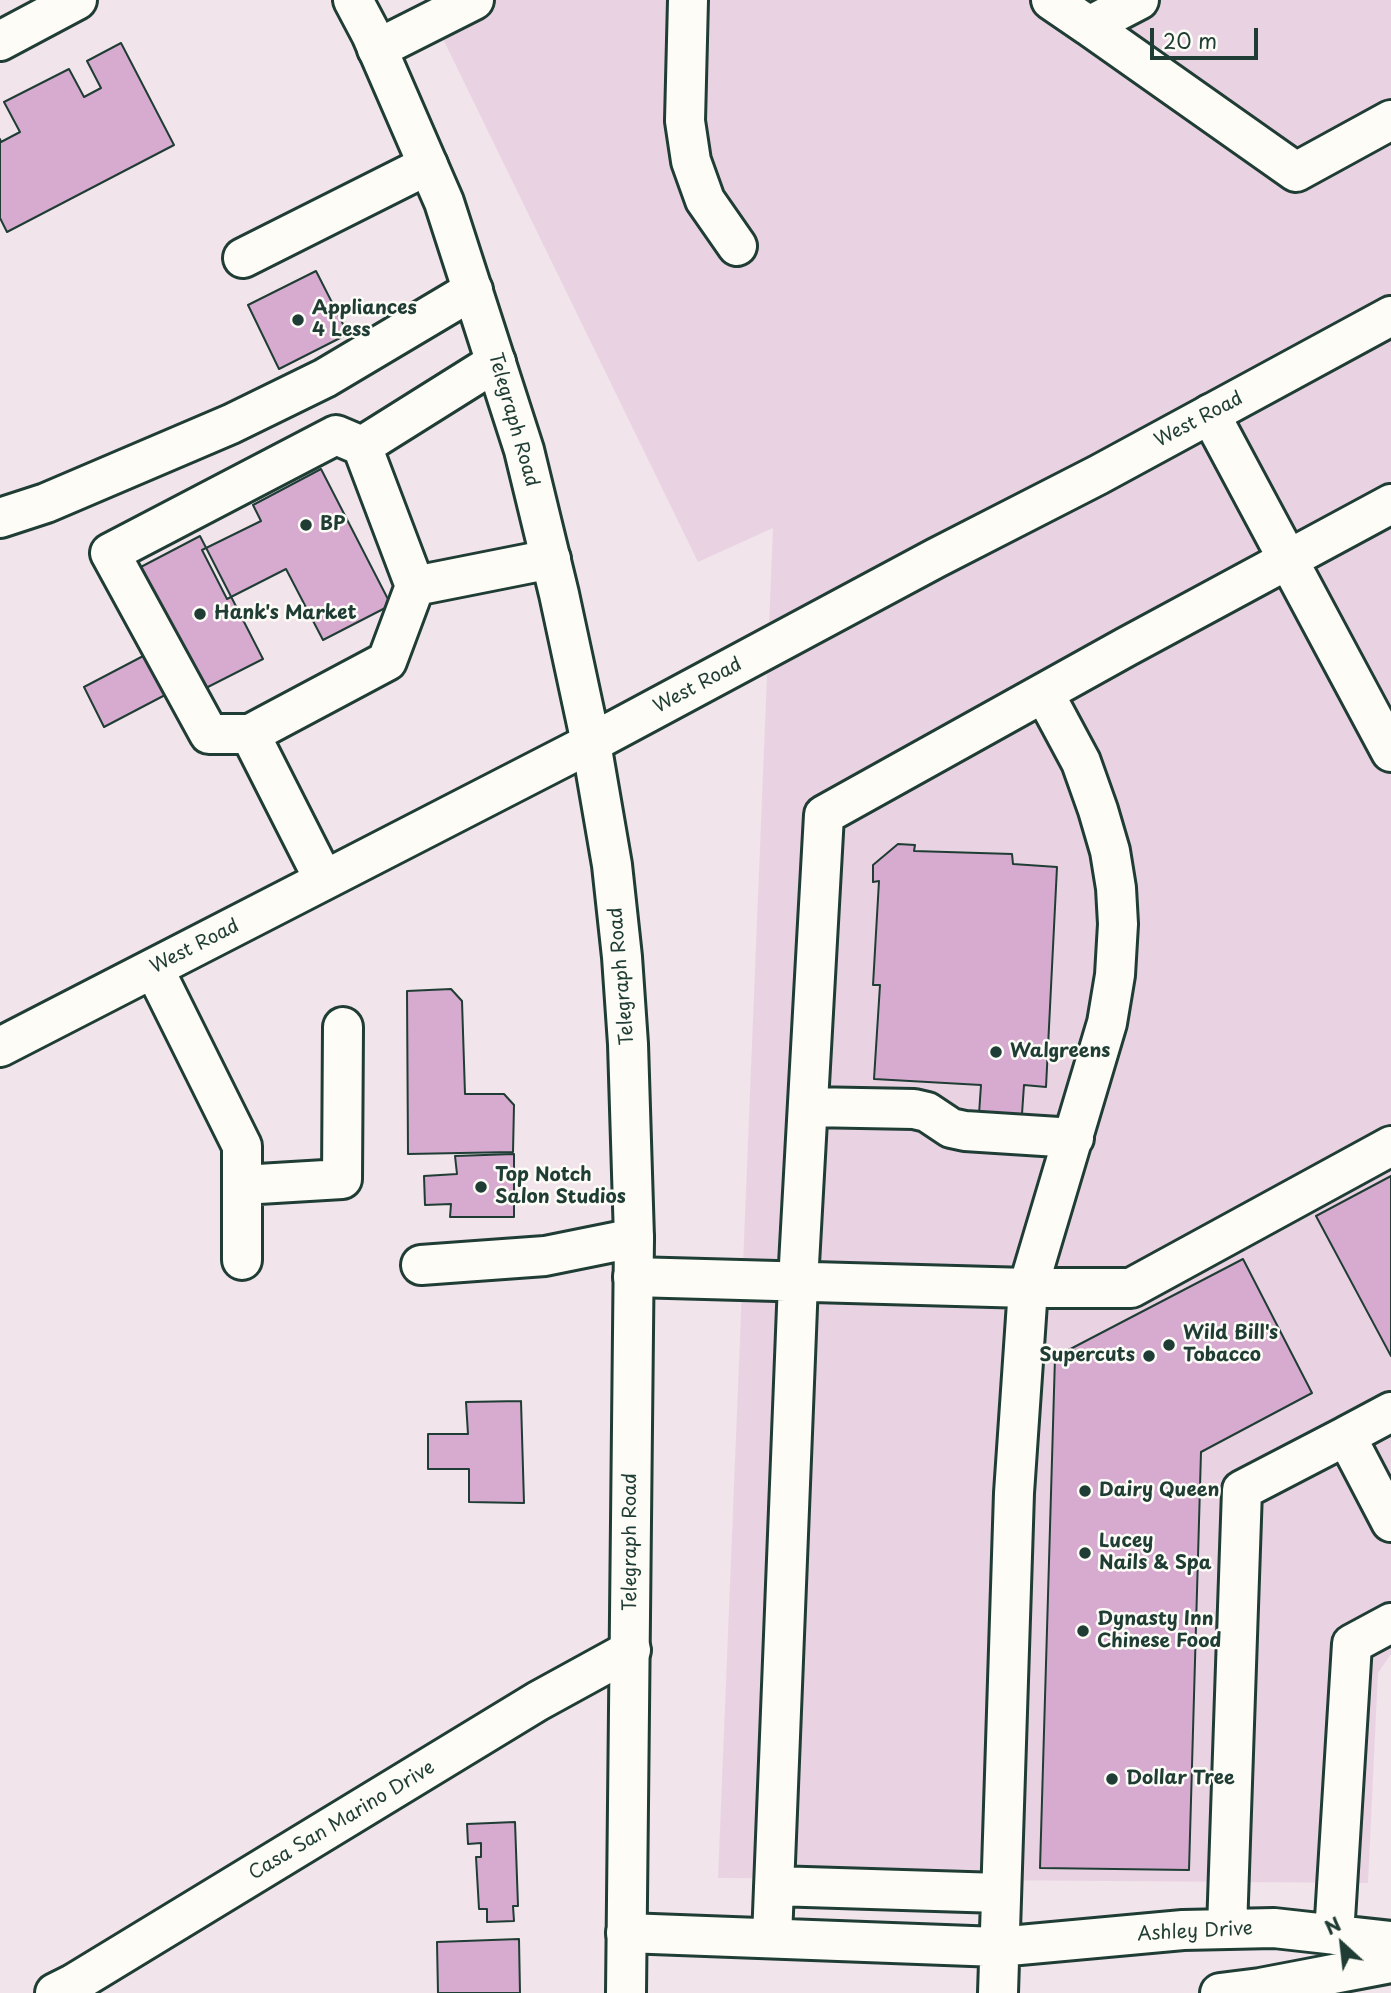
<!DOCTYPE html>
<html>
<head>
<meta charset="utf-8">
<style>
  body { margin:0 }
  #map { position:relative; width:1391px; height:1993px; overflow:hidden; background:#f1e4eb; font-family:"Playpen Sans",sans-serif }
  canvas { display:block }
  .north { position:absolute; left:1307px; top:1909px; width:70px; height:70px; -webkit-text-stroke:5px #fdfcf7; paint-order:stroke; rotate:333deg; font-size:19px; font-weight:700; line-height:28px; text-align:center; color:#1f3d34 }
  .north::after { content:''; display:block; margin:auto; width:24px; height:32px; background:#1f3d34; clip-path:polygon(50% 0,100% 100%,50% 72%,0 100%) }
  .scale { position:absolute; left:1150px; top:28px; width:108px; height:32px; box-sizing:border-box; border:4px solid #1f3d34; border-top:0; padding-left:9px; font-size:21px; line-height:24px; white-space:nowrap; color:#1f3d34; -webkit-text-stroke:5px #fdfcf7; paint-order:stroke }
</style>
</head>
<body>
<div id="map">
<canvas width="1391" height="1993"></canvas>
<div class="north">N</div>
<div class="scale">20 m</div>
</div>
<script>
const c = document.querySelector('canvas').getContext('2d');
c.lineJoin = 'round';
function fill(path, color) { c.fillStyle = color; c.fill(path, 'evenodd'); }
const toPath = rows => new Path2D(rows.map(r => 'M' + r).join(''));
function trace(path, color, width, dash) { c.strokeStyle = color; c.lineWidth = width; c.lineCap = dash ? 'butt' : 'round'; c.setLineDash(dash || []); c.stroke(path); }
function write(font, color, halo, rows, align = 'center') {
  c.font = font + ' "Playpen Sans",sans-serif'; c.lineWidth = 5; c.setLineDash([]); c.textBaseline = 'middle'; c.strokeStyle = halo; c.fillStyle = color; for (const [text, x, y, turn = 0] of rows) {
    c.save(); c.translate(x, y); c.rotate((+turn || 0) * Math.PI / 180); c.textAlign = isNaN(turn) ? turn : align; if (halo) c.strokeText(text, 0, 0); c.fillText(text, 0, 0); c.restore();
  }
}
const built = toPath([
  [424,0,1391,0,1391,1654,1378,1673,1368,1883,718,1878,773,528,698,562]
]);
const building = toPath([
  [121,43,174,145,7,232,0,218,0,139,1,142,20,132,4,102,69,69,84,97,101,88,87,61,121,43],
  [316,271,348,334,279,369,248,305,316,271],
  [321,469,391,605,323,640,286,569,227,599,202,550,261,521,253,505,321,469],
  [200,536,263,659,200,691,137,569,200,536],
  [147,654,167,694,104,727,84,687,147,654],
  [898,844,915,845,914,851,1012,854,1013,864,1057,867,1046,1087,1024,1085,1022,1114,979,1114,981,1085,874,1079,880,985,873,985,879,881,873,882,873,865,898,844],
  [451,989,462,1001,465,1094,504,1094,514,1105,513,1152,408,1154,407,991,451,989],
  [514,1154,514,1217,450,1217,451,1204,425,1205,424,1176,457,1174,455,1156,514,1154],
  [1391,1176,1391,1356,1316,1216,1391,1176],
  [1243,1259,1312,1393,1201,1452,1189,1870,1040,1868,1055,1357,1243,1259],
  [521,1401,524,1503,469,1502,469,1469,428,1469,428,1434,468,1434,466,1402,521,1401],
  [515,1822,518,1906,513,1906,514,1921,487,1922,487,1909,479,1909,476,1857,481,1857,481,1843,468,1844,467,1824,515,1822],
  [519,1939,520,1993,438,1993,437,1942,519,1939]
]);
const minor = toPath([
  [688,0,685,121,691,161,705,200,737,246],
  [1051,0,1089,26,1139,0],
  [1089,26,1296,172,1391,120],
  [0,41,77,0],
  [377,49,474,0],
  [243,258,428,165],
  [1210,414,1391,752],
  [362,446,336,435,110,553,209,734,250,734,387,661,415,586,362,446,496,362],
  [0,518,46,503,231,424,325,378,473,290],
  [415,586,551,559],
  [250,734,324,880],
  [154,969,242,1146,242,1260],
  [0,1047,591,743],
  [808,1107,914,1109,927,1112,951,1128,965,1131,1074,1138],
  [242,1185,342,1179,343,1027],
  [421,1265,545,1256,634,1238],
  [633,1277,1028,1288,1131,1288,1391,1146],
  [1346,1436,1391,1412],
  [774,1886,1000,1893],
  [1227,1929,1242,1490,1346,1436,1391,1522],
  [626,1933,998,1947,1183,1930,1274,1928,1391,1941],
  [1334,1935,1352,1644,1391,1623],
  [772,1938,798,1282,824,815,1126,647,1391,504],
  [55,1993,73,1984,538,1701,631,1650],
  [998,1993,1014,1493,1028,1288,1107,1023,1115,975,1118,924,1116,888,1110,851,1098,810,1081,762,1044,693],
  [1220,1993,1260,1988,1391,1963]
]);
const major = toPath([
  [353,0,371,34,444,202,524,450,559,594,591,743,612,865,622,957,628,1044,634,1238,626,1993],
  [591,743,936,558,1098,475,1391,316]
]);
const markers = [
  [298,320,7,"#1f3d34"],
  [306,525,7,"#1f3d34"],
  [200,614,7,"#1f3d34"],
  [996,1052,7,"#1f3d34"],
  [481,1187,7,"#1f3d34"],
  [1169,1345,7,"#1f3d34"],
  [1149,1356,7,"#1f3d34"],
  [1085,1491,7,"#1f3d34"],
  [1085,1553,7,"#1f3d34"],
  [1083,1631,7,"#1f3d34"],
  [1112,1779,7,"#1f3d34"]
];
const poiNames = [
  ["Appliances",312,309],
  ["4 Less",312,331],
  ["BP",320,525],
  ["Hank's Market",214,614],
  ["Walgreens",1010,1052],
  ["Top Notch",495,1176],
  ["Salon Studios",495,1198],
  ["Wild Bill's",1183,1334],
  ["Tobacco",1183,1356],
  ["Supercuts",1135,1356,"right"],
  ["Dairy Queen",1099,1491],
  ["Lucey",1099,1542],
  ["Nails & Spa",1099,1564],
  ["Dynasty Inn",1097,1620],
  ["Chinese Food",1097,1642],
  ["Dollar Tree",1126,1779]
];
const streetNames = [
  ["Telegraph Road",513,420,74],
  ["West Road",1199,420,-28],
  ["West Road",698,686,-28],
  ["West Road",195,947,-27],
  ["Telegraph Road",622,976,-95],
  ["Telegraph Road",631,1542,-90],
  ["Casa San Marino Drive",342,1821,-31],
  ["Ashley Drive",1195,1932,-3]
];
fill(built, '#e9d3e3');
fill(building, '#d6abcf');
trace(building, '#1f3d34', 2);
trace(minor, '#1f3d34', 44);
trace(major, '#1f3d34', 44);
trace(minor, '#fdfcf7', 38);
trace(major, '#fdfcf7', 38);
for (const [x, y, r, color] of markers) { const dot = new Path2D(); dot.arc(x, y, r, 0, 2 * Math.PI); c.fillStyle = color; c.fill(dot); trace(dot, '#fdfcf7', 2.5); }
write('bold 19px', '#1f3d34', '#fdfcf7', poiNames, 'left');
write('19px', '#1f3d34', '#fdfcf7', streetNames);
</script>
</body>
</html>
